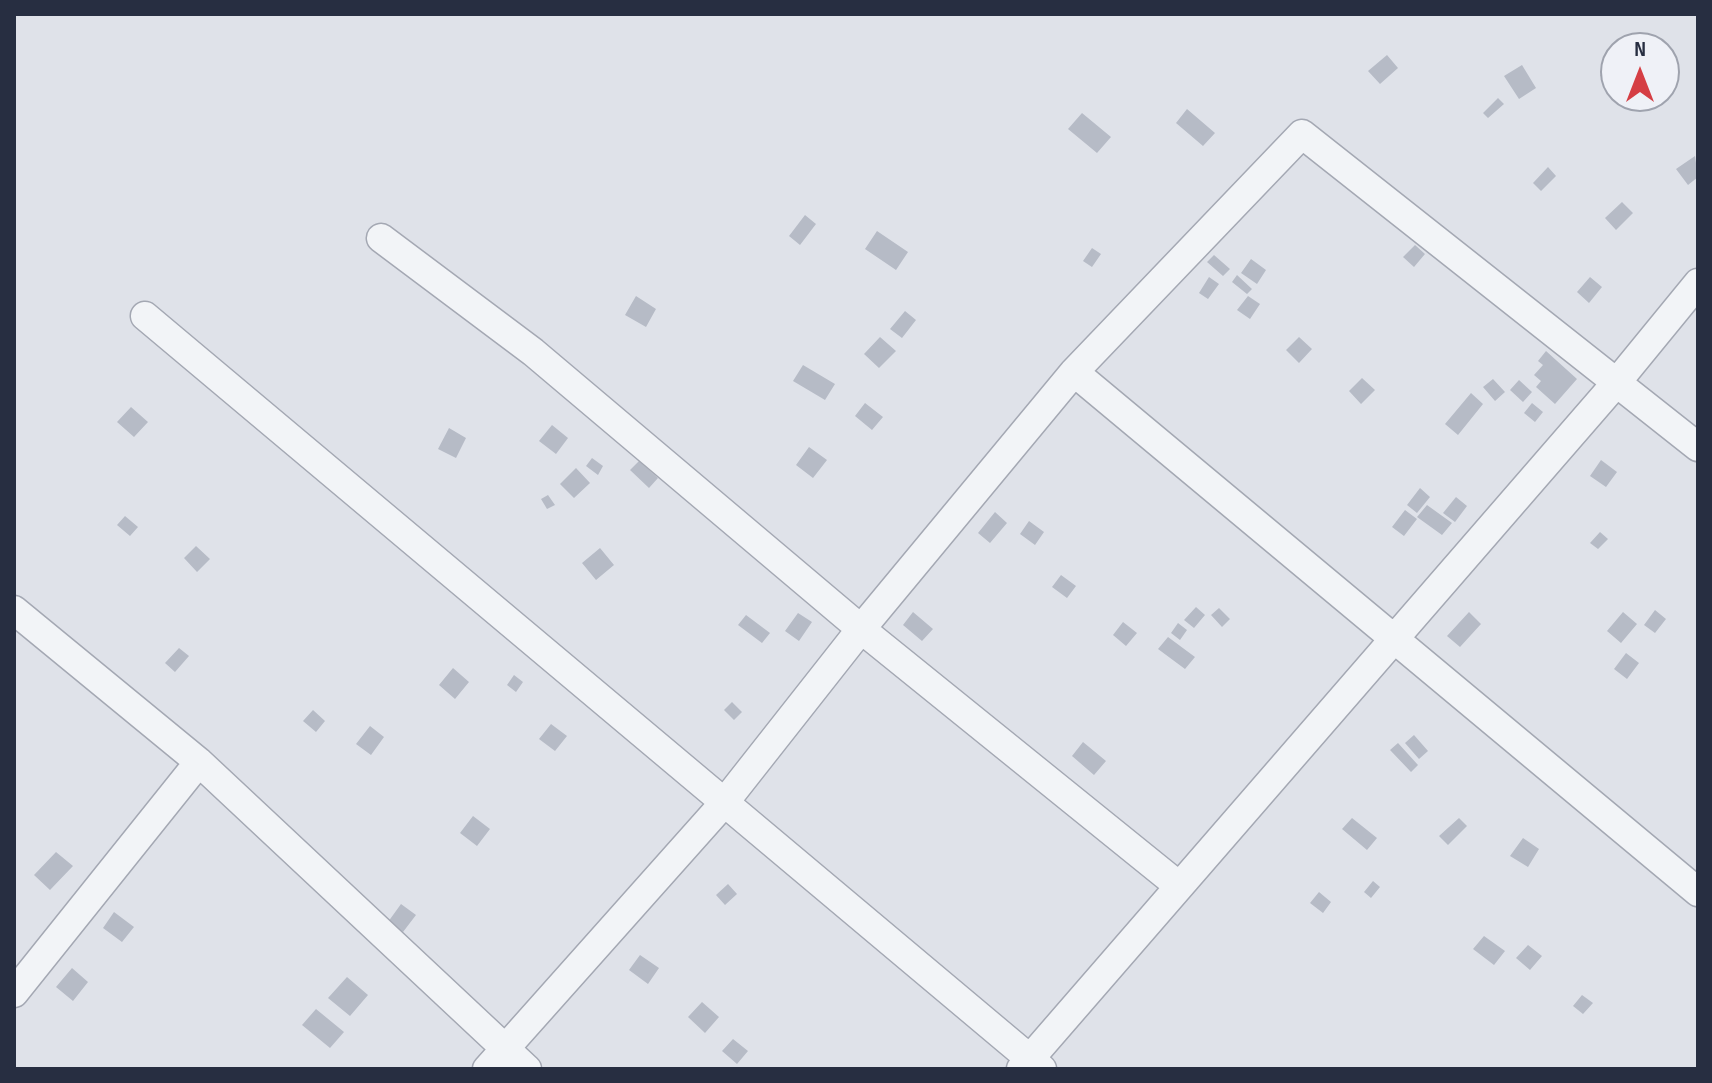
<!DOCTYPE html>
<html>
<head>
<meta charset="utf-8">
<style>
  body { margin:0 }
  #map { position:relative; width:1712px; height:1083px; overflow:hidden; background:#dfe2e9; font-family:"Sofia Sans Condensed",sans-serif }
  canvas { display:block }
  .frame { position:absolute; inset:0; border:16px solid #272e41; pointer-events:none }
  .north { position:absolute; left:1600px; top:32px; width:80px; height:80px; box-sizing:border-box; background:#eff1f7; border:2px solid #9fa3ae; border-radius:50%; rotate:0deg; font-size:22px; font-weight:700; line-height:32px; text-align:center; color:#272e41 }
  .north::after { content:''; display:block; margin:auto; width:28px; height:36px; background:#d53e44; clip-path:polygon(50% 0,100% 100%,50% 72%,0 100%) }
</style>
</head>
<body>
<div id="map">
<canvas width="1712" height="1083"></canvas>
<div class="frame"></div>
<div class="north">N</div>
</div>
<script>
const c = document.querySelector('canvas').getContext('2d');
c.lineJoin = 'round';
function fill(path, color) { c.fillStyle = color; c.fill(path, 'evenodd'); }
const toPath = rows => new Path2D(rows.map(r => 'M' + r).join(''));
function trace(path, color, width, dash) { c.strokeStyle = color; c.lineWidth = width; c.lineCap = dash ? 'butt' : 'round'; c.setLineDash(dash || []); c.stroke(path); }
const building = toPath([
  [1387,55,1398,68,1380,84,1368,71],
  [1522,65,1536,88,1519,99,1504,76],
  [1616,66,1616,87,1609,91,1600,75],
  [1498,98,1504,104,1488,118,1483,113],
  [1187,109,1215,133,1203,146,1176,123],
  [1082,113,1111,137,1097,153,1068,129],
  [1695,156,1698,177,1688,185,1676,169],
  [1548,167,1556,176,1541,191,1533,183],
  [1622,202,1633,213,1616,230,1605,218],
  [805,215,816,224,800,245,789,236],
  [877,231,908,252,896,270,865,249],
  [1415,245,1425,254,1414,267,1403,257],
  [1092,248,1101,254,1092,267,1083,261],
  [1214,255,1230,269,1223,276,1207,262],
  [1251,259,1266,270,1257,284,1241,273],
  [1237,275,1252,289,1247,294,1232,282],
  [1209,277,1219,284,1208,299,1199,293],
  [1590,277,1602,287,1589,303,1577,292],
  [636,296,656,309,646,327,625,315],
  [1248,296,1260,304,1250,319,1237,310],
  [905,311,916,320,902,338,890,329],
  [880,337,896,351,879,368,864,354],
  [1299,337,1312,349,1299,363,1286,350],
  [1546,351,1577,379,1555,404,1536,387,1541,381,1534,375,1543,365,1538,361],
  [803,365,835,384,825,400,793,381],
  [1362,378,1375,390,1361,404,1349,391],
  [1493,379,1505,392,1495,401,1483,387],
  [1519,380,1532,392,1523,402,1510,390],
  [1471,393,1483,404,1458,435,1445,424],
  [865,403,883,417,872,430,855,416],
  [1532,403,1543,412,1535,422,1524,413],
  [131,407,148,422,134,437,117,422],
  [552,425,568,438,556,454,539,441],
  [449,428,466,438,456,458,438,449],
  [809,447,827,460,813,478,796,465],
  [592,458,603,466,598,475,586,466],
  [1601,460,1617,472,1606,487,1590,476],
  [639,461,658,478,649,488,630,470],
  [576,468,590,483,574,498,560,484],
  [1420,488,1430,497,1417,513,1407,505],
  [548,495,555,505,547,509,541,499],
  [1456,497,1467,506,1455,522,1443,513],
  [1427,505,1452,523,1442,535,1417,517],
  [1405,510,1417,519,1404,536,1392,527],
  [995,512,1007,523,990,543,978,533],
  [125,516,138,527,130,536,117,525],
  [1029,521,1044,532,1035,545,1020,534],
  [1600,532,1608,539,1598,549,1590,543],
  [196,546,210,559,197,572,184,558],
  [600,548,614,565,596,580,582,563],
  [1061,575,1076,586,1067,598,1052,587],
  [1196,607,1205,615,1194,628,1184,620],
  [1219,608,1230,619,1222,627,1211,615],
  [1655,610,1666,619,1655,633,1644,625],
  [913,612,933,629,922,641,903,625],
  [1469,612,1481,624,1460,647,1447,636],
  [1623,612,1637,624,1621,643,1607,631],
  [798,613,812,622,799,641,785,631],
  [746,615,770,633,762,643,738,625],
  [1123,622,1137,633,1126,646,1113,635],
  [1178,623,1187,630,1180,640,1171,633],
  [1168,637,1195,657,1185,669,1158,649],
  [179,648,189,656,175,672,165,663],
  [1626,653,1639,663,1627,679,1614,669],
  [453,668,469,682,455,699,439,685],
  [514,675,523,682,516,692,507,685],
  [732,702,742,712,734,720,724,710],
  [313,710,325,721,316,732,303,721],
  [551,724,567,736,555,751,539,739],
  [370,726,384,737,371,755,356,744],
  [1414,735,1428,751,1419,759,1405,743],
  [1083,742,1106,761,1094,775,1072,756],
  [1398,743,1418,765,1411,772,1390,750],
  [473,816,490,829,477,846,460,833],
  [1352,818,1377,838,1367,850,1342,829],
  [1459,818,1467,826,1448,845,1439,836],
  [1523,838,1539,849,1528,867,1510,856],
  [56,852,73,866,50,890,34,875],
  [1373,881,1380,887,1371,898,1364,892],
  [728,884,737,894,725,905,716,895],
  [1319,892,1331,902,1323,913,1310,903],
  [401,904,416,915,403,932,388,922],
  [114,912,134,927,122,942,103,928],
  [1484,936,1505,951,1494,965,1473,949],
  [1528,945,1542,956,1530,970,1516,958],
  [640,955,659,968,648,984,629,970],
  [72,968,88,982,73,1001,56,987],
  [347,977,368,995,350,1016,328,998],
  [1582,995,1593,1003,1583,1014,1573,1006],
  [702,1002,719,1017,705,1033,688,1017],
  [316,1009,344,1032,330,1048,302,1025],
  [733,1039,748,1051,737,1064,722,1051]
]);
const minor = toPath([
  [381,238,533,352,861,629,1179,886],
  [145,316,1042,1069],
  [1074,372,1698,892],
  [14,610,199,762,527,1069],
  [14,993,199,762],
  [487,1069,724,803,861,629,1074,372,1302,134,1698,447],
  [1021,1069,1617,382,1698,283]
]);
fill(building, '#b6bbc6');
trace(minor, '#a4a8b3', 31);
trace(minor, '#f2f4f7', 28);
</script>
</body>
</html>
